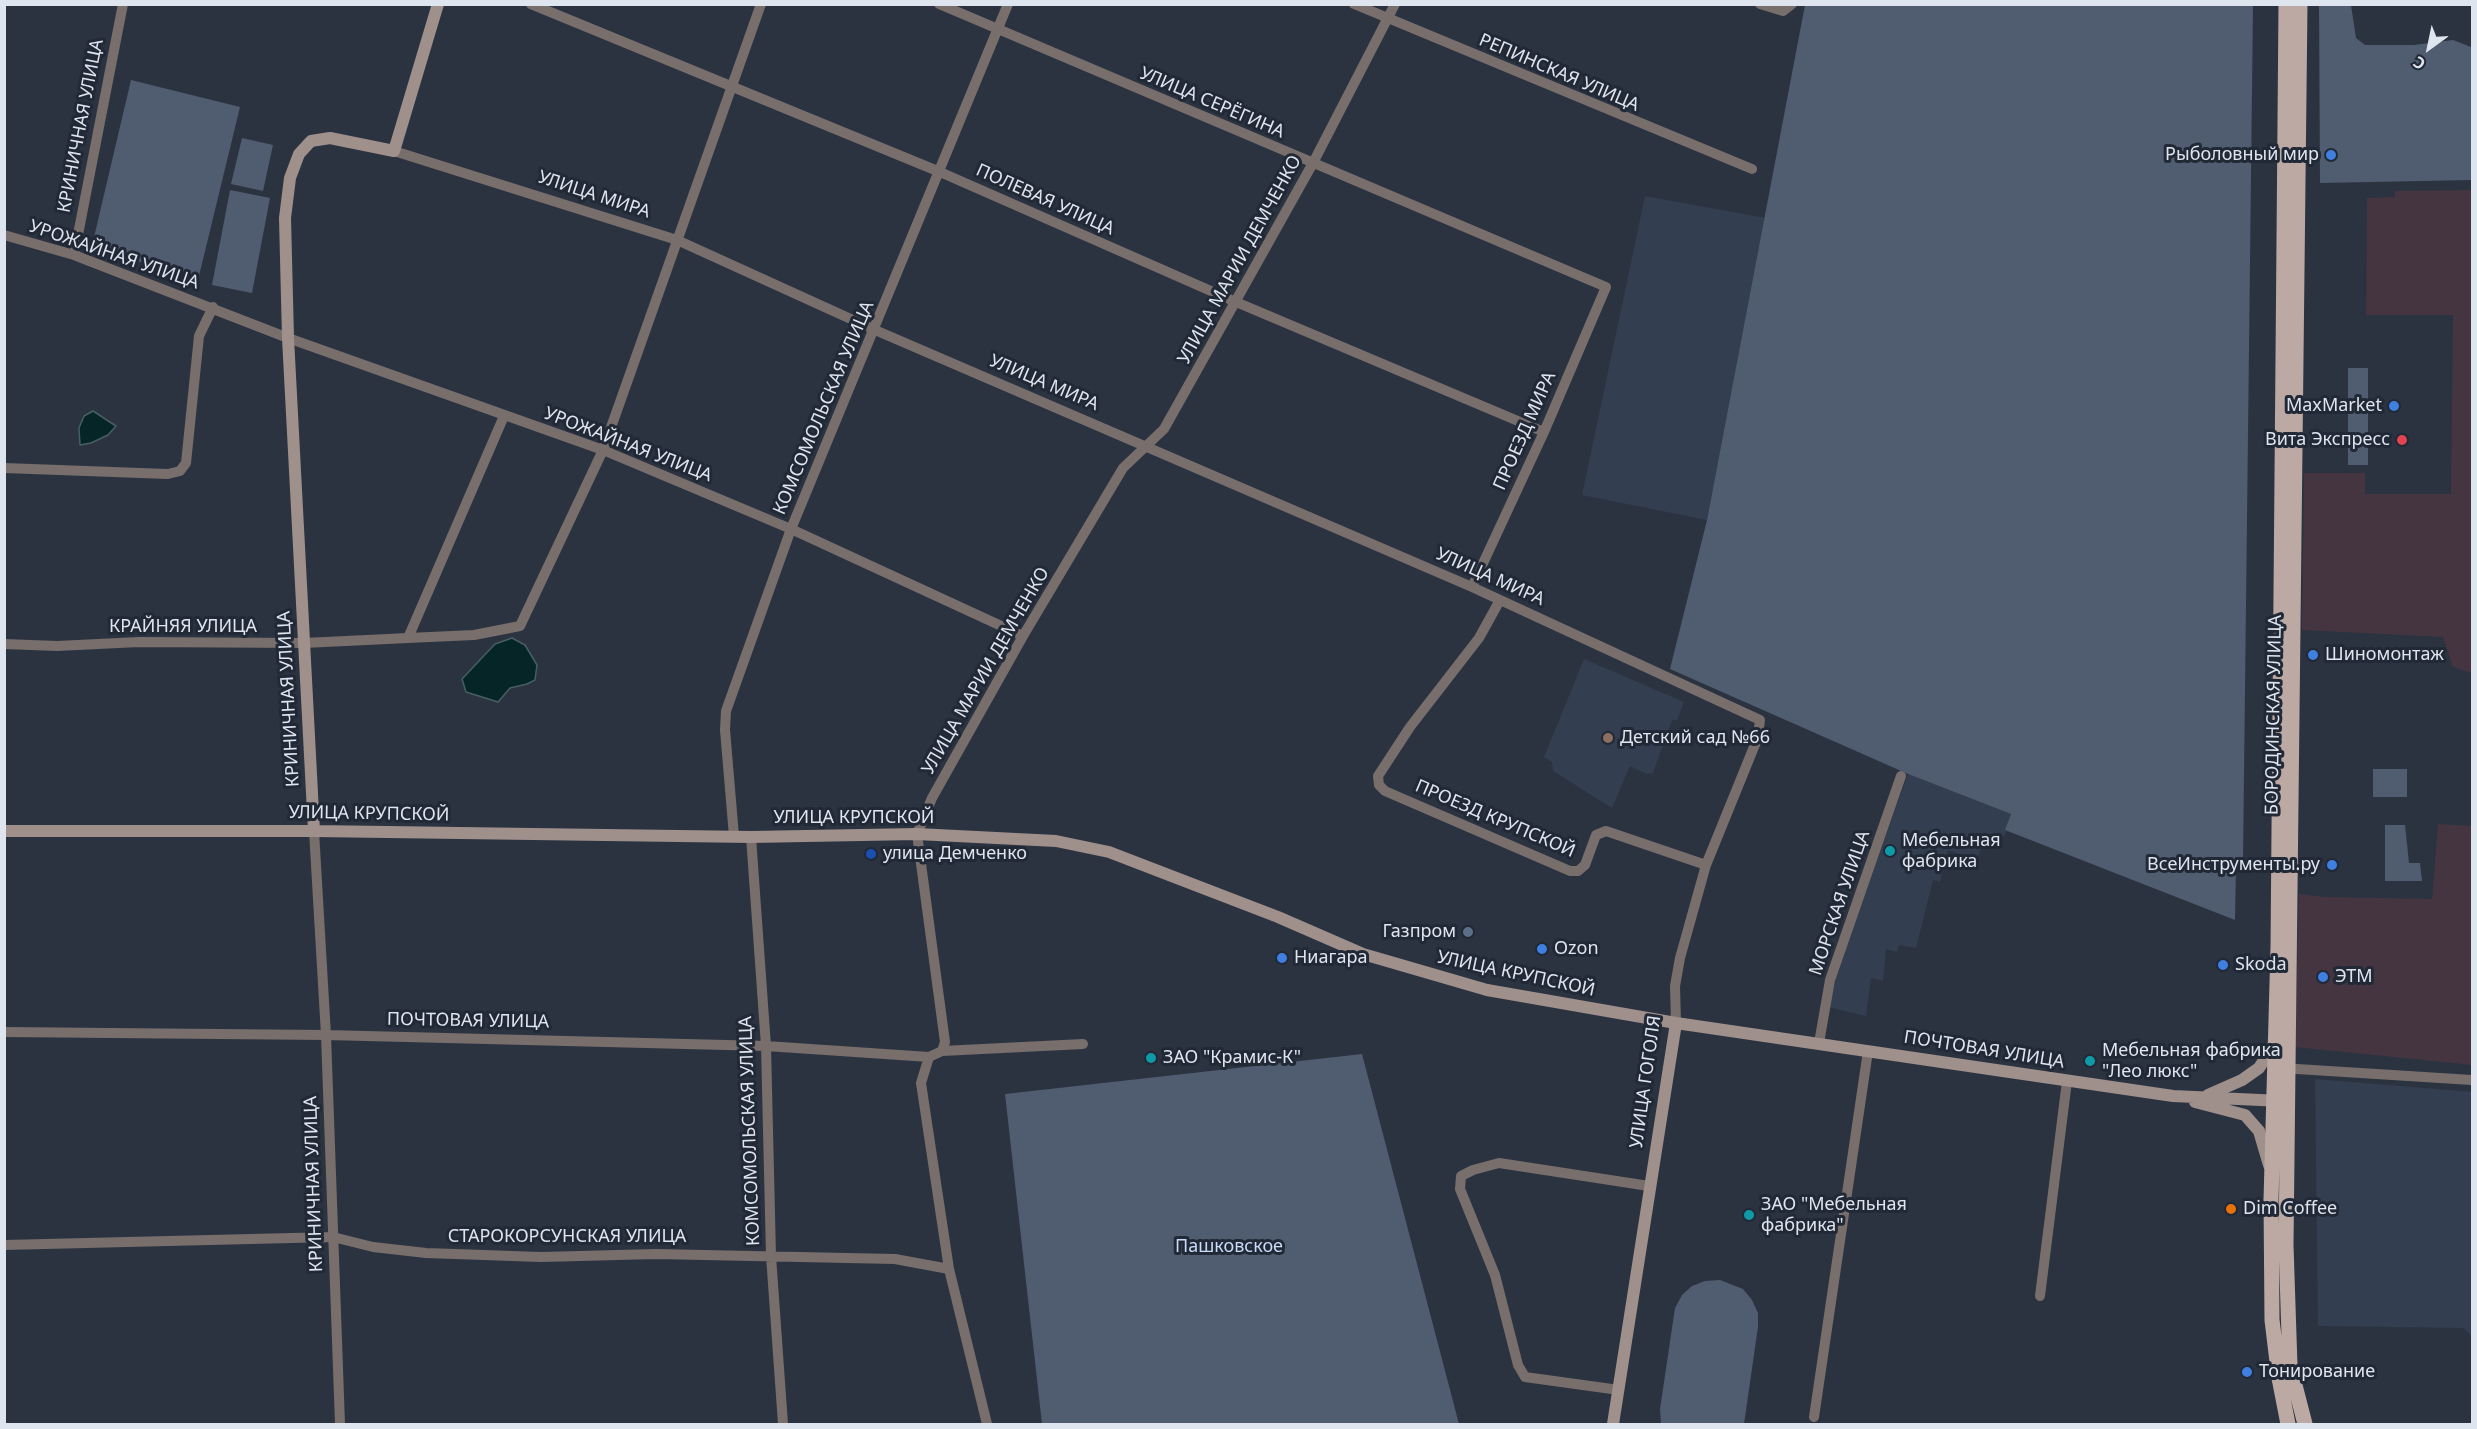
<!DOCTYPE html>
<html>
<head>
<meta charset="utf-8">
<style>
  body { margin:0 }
  #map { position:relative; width:2477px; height:1429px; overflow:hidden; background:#2b3341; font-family:"Noto Sans",sans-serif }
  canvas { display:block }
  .frame { position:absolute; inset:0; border:6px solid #dfe5ee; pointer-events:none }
  .north { position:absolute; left:2399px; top:18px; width:60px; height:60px; -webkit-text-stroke:4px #212937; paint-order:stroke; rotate:213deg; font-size:16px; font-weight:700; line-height:24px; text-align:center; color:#dfe5ee }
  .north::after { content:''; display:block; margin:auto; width:21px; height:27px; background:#dfe5ee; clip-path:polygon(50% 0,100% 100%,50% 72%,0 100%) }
</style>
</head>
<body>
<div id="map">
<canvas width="2477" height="1429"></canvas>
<div class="frame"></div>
<div class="north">С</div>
</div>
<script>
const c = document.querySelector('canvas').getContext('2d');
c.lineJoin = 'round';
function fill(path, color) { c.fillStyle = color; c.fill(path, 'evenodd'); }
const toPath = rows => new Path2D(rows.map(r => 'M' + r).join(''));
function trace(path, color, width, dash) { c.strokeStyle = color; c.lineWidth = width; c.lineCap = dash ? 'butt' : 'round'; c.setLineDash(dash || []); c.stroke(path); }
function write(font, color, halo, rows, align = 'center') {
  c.font = font + ' "Noto Sans",sans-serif'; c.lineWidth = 6; c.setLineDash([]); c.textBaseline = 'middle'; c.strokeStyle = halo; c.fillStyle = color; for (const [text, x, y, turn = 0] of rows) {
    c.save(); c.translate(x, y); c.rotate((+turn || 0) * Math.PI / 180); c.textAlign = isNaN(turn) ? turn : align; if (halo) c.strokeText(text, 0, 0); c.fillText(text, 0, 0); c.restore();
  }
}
const commercial = toPath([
  [2472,190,2472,673,2453,667,2443,637,2302,630,2304,473,2365,473,2365,494,2451,494,2453,315,2366,315,2367,198,2395,197,2395,191],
  [2438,824,2472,826,2472,1065,2295,1047,2299,894,2325,897,2432,899]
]);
const built = toPath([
  [1645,196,1766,218,1707,520,1582,495],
  [1584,659,1684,702,1677,720,1672,720,1653,773,1647,774,1630,766,1612,808,1553,771,1552,762,1544,757],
  [1908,774,2011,814,2004,837,1998,835,1995,844,1984,839,1977,861,1948,850,1940,882,1933,880,1916,948,1899,945,1897,952,1886,949,1883,981,1871,978,1866,1016,1828,1007,1841,961],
  [2315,1079,2472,1092,2472,1336,2463,1328,2318,1326]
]);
const green = toPath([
  [1805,5,2253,5,2243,861,2236,865,2235,920,2005,830,2011,814,1908,774,1670,669,1707,520],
  [2319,5,2351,5,2356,38,2365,45,2414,45,2453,40,2471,47,2472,180,2320,183],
  [131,80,240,107,199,276,91,250],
  [242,138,273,145,263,191,231,184],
  [230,190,270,198,252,293,212,285],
  [2348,368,2368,368,2368,465,2348,465],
  [2373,769,2407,769,2407,797,2373,797],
  [2385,825,2405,825,2409,863,2420,863,2422,881,2385,881],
  [1362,1054,1459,1424,1042,1424,1005,1094],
  [1720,1280,1743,1289,1752,1300,1758,1313,1758,1327,1744,1424,1661,1424,1660,1409,1675,1308,1682,1295,1692,1286,1705,1281]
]);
const water = toPath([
  [93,411,116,426,108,435,91,443,80,445,79,428,84,416,93,411],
  [512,638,525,645,537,665,535,680,527,684,510,688,498,702,466,692,462,679,495,644,512,638]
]);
const street = toPath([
  [531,4,940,172,1236,302,1544,432],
  [939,4,1606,287,1544,432,1472,587],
  [1354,4,1752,169],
  [1760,4,1783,11,1792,4],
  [394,151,677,240,875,330,1472,587,1760,720,1758,737,1706,865,1680,958,1675,986,1676,1023],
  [4,235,74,255,288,338,603,450,791,529,1023,636],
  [74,255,123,4],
  [4,468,168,474,180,471,186,463,199,336,213,307],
  [1500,600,1479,638,1410,727,1378,776,1379,785,1385,791,1570,871,1578,871,1585,865,1596,835,1606,831,1706,865],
  [408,638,474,635,520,626,603,450,761,4],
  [4,644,57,646,139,642,304,643,408,638,504,416],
  [314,831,326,1035,340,1424],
  [734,836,725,730,726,711,791,529,1008,4],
  [751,837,766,1046,771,1256,783,1424],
  [4,1032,326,1035,766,1046,929,1057],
  [1819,1043,1830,980,1901,776],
  [942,1051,1083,1044],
  [2281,1068,2472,1080],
  [4,1245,333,1237,373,1247,426,1253,541,1257,656,1254,895,1259,949,1269],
  [2040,1296,2067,1081],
  [1619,1390,1525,1377,1518,1365,1495,1275,1460,1189,1461,1176,1473,1170,1499,1163,1649,1186],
  [1814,1417,1868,1051],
  [987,1424,949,1269,921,1083,929,1057,942,1051,945,1042,917,834,932,798,1023,636,1123,468,1164,429,1313,163,1395,4]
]);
const secondary = toPath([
  [4,831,314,831,751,837,917,834,1056,841,1109,852,1278,917,1363,954,1487,990,1676,1023,2173,1096,2282,1101],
  [314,831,288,338,285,218,290,178,299,154,311,141,330,138,394,151,438,4],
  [2208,1095,2242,1080,2259,1068,2275,1043],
  [2195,1102,2245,1115,2259,1131,2269,1165],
  [1613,1424,1676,1023]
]);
const primary = toPath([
  [2286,4,2278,947,2271,1200,2272,1320,2279,1378,2288,1424],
  [2300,4,2286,1245,2290,1366,2305,1424]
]);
const markers = [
  [2331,155,6,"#3f7fe0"],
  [2394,406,6,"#3f7fe0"],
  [2402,440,6,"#e0444e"],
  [2313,655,6,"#3f7fe0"],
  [1608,738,6,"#8d6e63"],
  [1890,851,6,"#0f9aa8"],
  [871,854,6,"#1a4fb4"],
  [2332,865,6,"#3f7fe0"],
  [1468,932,6,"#5c6f8a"],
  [1542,949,6,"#3f7fe0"],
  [1282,958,6,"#3f7fe0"],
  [2223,965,6,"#3f7fe0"],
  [2323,977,6,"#3f7fe0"],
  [1151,1058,6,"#0f9aa8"],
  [2090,1061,6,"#0f9aa8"],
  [2231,1209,6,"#e8710a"],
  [1749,1215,6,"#0f9aa8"],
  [2247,1372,6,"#3f7fe0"]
];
const streetNames = [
  ["РЕПИНСКАЯ УЛИЦА",1559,73,23],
  ["УЛИЦА СЕРЁГИНА",1212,103,23],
  ["КРИНИЧНАЯ УЛИЦА",81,126,-79],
  ["УЛИЦА МИРА",594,195,18],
  ["ПОЛЕВАЯ УЛИЦА",1045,200,24],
  ["УРОЖАЙНАЯ УЛИЦА",114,255,19],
  ["УЛИЦА МАРИИ ДЕМЧЕНКО",1240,260,-61],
  ["УЛИЦА МИРА",1044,383,23],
  ["КОМСОМОЛЬСКАЯ УЛИЦА",824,408,-67],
  ["ПРОЕЗД МИРА",1525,431,-66],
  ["УРОЖАЙНАЯ УЛИЦА",628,445,21],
  ["УЛИЦА МИРА",1490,577,24],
  ["КРАЙНЯЯ УЛИЦА",183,627],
  ["УЛИЦА МАРИИ ДЕМЧЕНКО",986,671,-60],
  ["КРИНИЧНАЯ УЛИЦА",289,699,-93],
  ["БОРОДИНСКАЯ УЛИЦА",2274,715,-89],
  ["УЛИЦА КРУПСКОЙ",369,814,1],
  ["УЛИЦА КРУПСКОЙ",854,818],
  ["ПРОЕЗД КРУПСКОЙ",1495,819,23],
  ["МОРСКАЯ УЛИЦА",1840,903,-71],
  ["УЛИЦА КРУПСКОЙ",1516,974,12],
  ["ПОЧТОВАЯ УЛИЦА",468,1021,1],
  ["ПОЧТОВАЯ УЛИЦА",1984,1050,9],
  ["УЛИЦА ГОГОЛЯ",1646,1082,-82],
  ["КОМСОМОЛЬСКАЯ УЛИЦА",750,1131,-92],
  ["КРИНИЧНАЯ УЛИЦА",314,1184,-92],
  ["СТАРОКОРСУНСКАЯ УЛИЦА",567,1237]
];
const poiNames = [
  ["Рыболовный мир",2319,155,"right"],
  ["MaxMarket",2382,406,"right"],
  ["Вита Экспресс",2390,440,"right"],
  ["Шиномонтаж",2325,655],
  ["Детский сад №66",1620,738],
  ["Мебельная",1902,841],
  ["фабрика",1902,862],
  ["улица Демченко",883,854],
  ["ВсеИнструменты.ру",2320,865,"right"],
  ["Газпром",1456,932,"right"],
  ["Ozon",1554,949],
  ["Ниагара",1294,958],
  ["Skoda",2235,965],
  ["ЭТМ",2335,977],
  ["Мебельная фабрика",2102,1051],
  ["\"Лео люкс\"",2102,1072],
  ["ЗАО \"Крамис-К\"",1163,1058],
  ["ЗАО \"Мебельная",1761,1205],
  ["фабрика\"",1761,1226],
  ["Dim Coffee",2243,1209],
  ["Тонирование",2259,1372]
];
const parkNames = [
  ["Пашковское",1229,1247]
];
fill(commercial, '#443541');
fill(built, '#333e51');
fill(green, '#505c6f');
fill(water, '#062527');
trace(water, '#475f63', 1.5);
trace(street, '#786e6c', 10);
trace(secondary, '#9f908c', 12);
trace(primary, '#bca9a4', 15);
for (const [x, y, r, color] of markers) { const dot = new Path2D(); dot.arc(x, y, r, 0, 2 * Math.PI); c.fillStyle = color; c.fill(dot); trace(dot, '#212937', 2); }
write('18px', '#dfe5ee', '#212937', streetNames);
write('18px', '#dfe5ee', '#212937', poiNames, 'left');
write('18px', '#c9dbf8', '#212937', parkNames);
</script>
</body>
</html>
